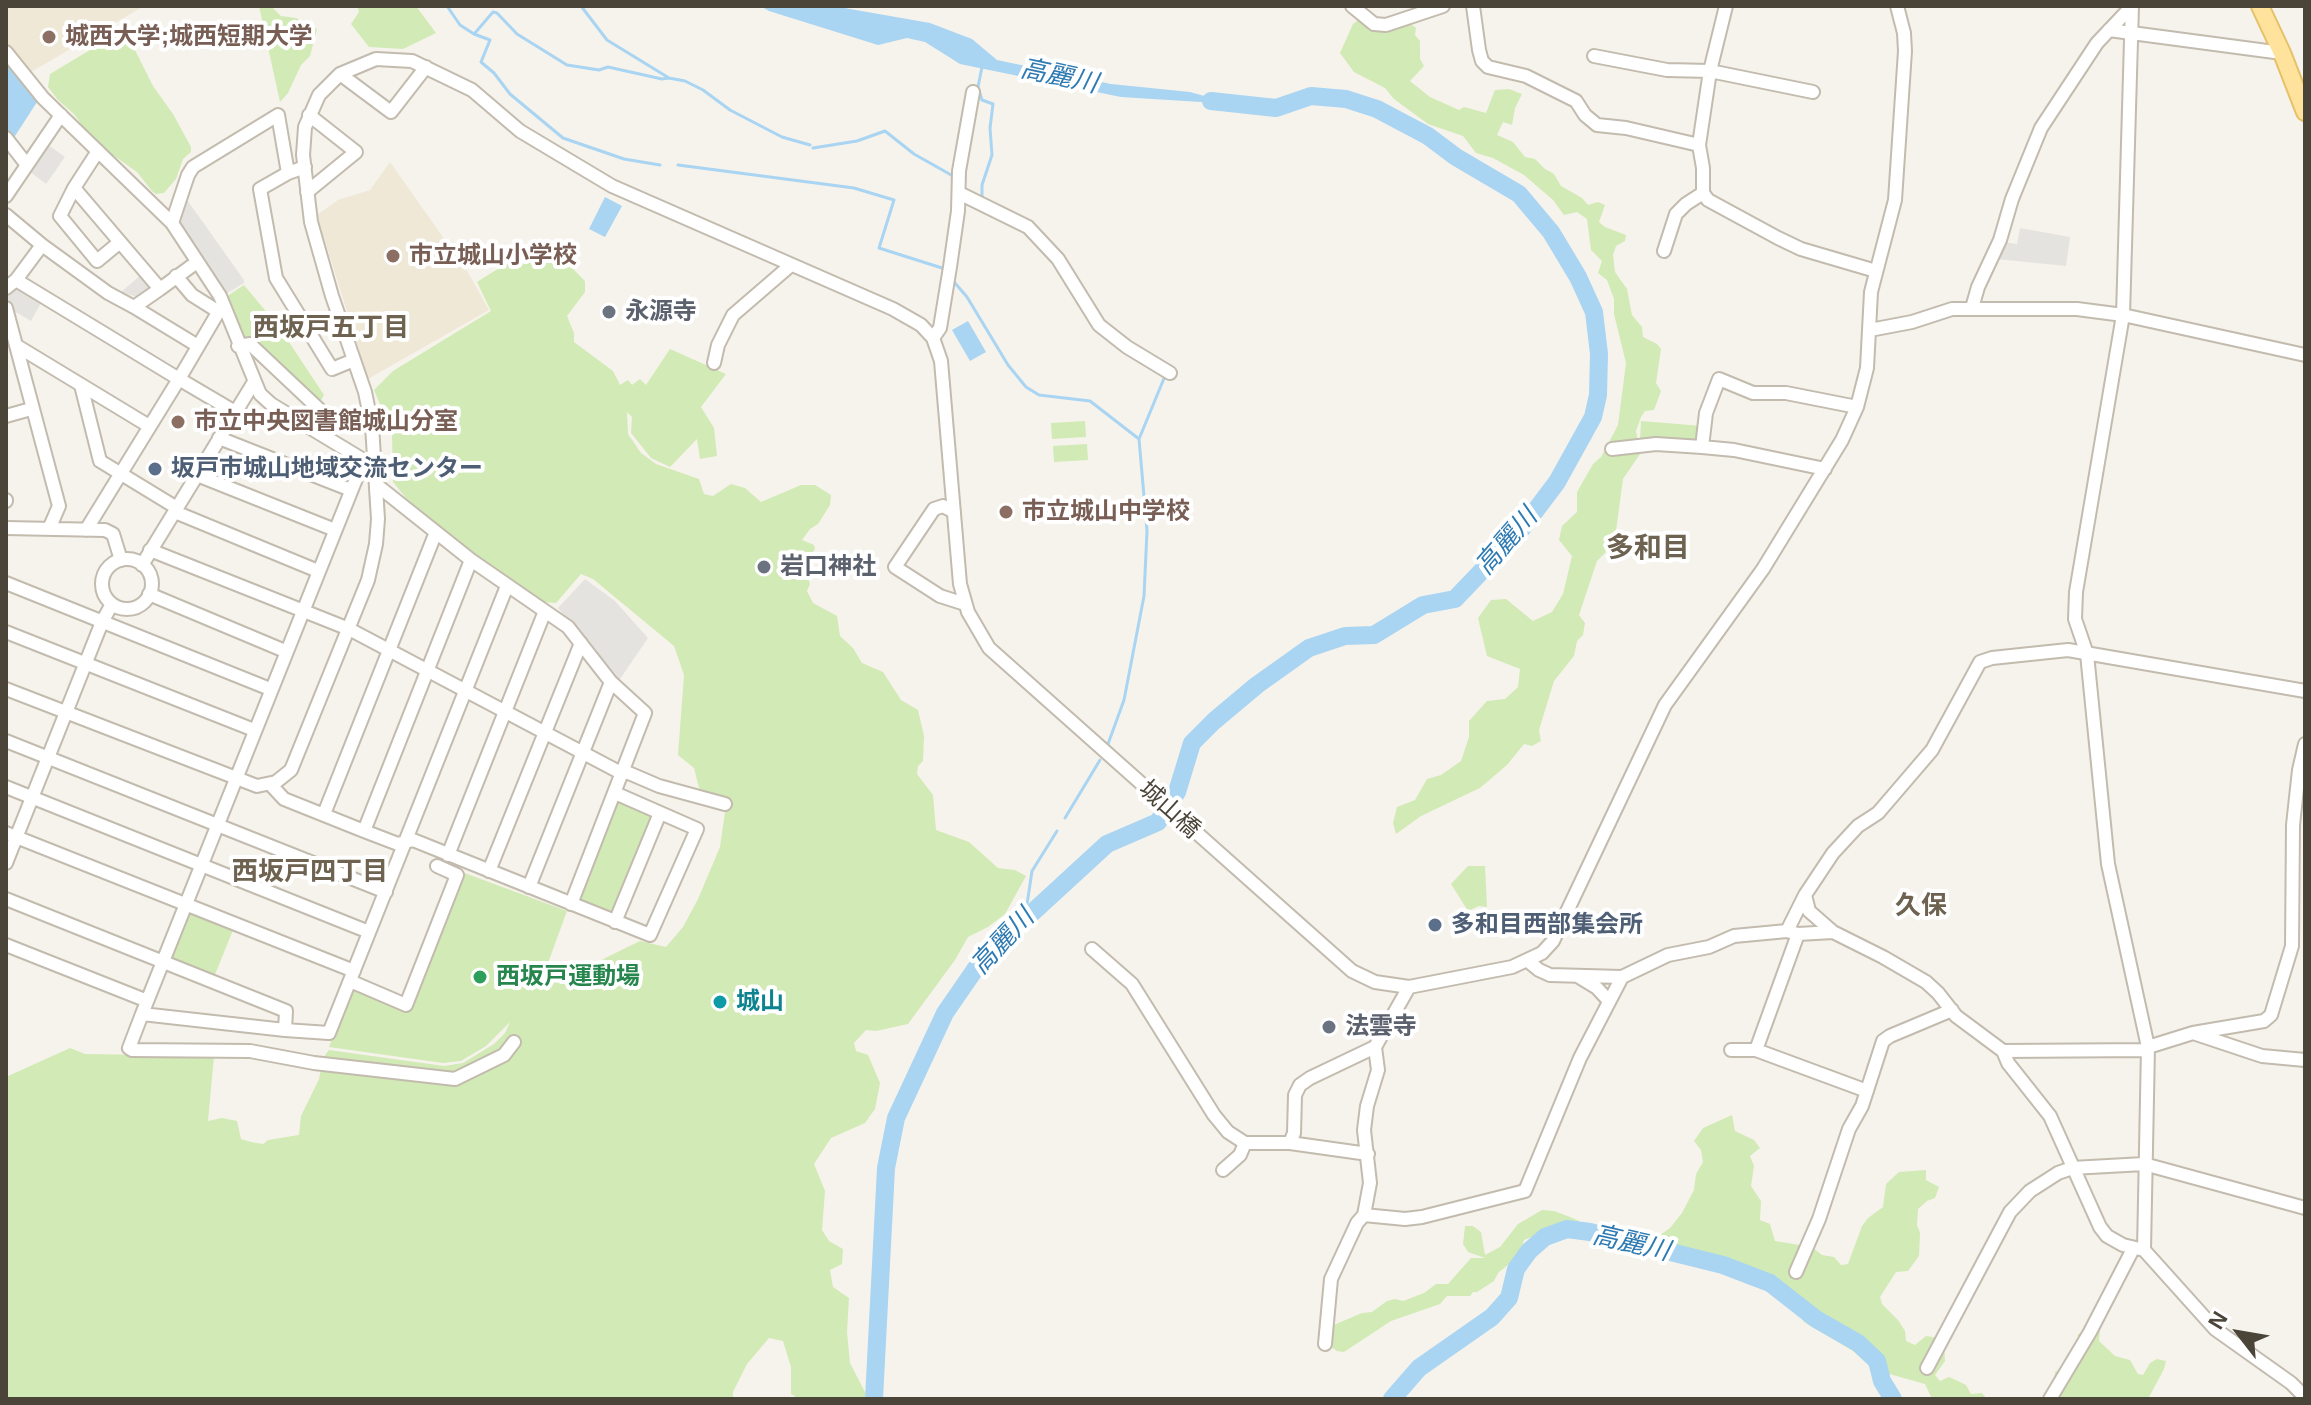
<!DOCTYPE html>
<html>
<head>
<meta charset="utf-8">
<style>
  body { margin:0 }
  #map { position:relative; width:2311px; height:1405px; overflow:hidden; background:#f6f3ec; font-family:Helvetica,sans-serif }
  canvas { display:block }
  .frame { position:absolute; inset:0; border:8px solid #4b4439; pointer-events:none }
  .north { position:absolute; left:2199px; top:1293px; width:80px; height:80px; -webkit-text-stroke:6px #fff; paint-order:stroke; rotate:301deg; font-size:22px; font-weight:700; line-height:32px; text-align:center; color:#4b4439 }
  .north::after { content:''; display:block; margin:auto; width:28px; height:36px; background:#4b4439; clip-path:polygon(50% 0,100% 100%,50% 72%,0 100%) }
</style>
</head>
<body>
<div id="map">
<canvas width="2311" height="1405"></canvas>
<div class="frame"></div>
<div class="north">N</div>
</div>
<script>
const c = document.querySelector('canvas').getContext('2d');
c.lineJoin = 'round';
function fill(path, color) { c.fillStyle = color; c.fill(path, 'evenodd'); }
const toPath = rows => new Path2D(rows.map(r => 'M' + r).join(''));
function trace(path, color, width, dash) { c.strokeStyle = color; c.lineWidth = width; c.lineCap = dash ? 'butt' : 'round'; c.setLineDash(dash || []); c.stroke(path); }
function write(font, color, halo, rows, align = 'center') {
  c.font = font + ' Helvetica,"Noto Sans JP",sans-serif'; c.lineWidth = 8; c.setLineDash([]); c.textBaseline = 'middle'; c.strokeStyle = halo; c.fillStyle = color; for (const [text, x, y, turn = 0] of rows) {
    c.save(); c.translate(x, y); c.rotate((+turn || 0) * Math.PI / 180); c.textAlign = isNaN(turn) ? turn : align; if (halo) c.strokeText(text, 0, 0); c.fillText(text, 0, 0); c.restore();
  }
}
const education = toPath([
  [6,6,144,6,31,72,6,43],
  [390,162,469,274,489,310,368,379,317,215,338,200,370,190]
]);
const green = toPath([
  [259,6,271,6,281,16,296,18,317,29,310,56,301,65,288,93,280,102],
  [357,6,416,6,436,33,403,49,369,47,351,24,359,12],
  [1358,20,1375,31,1412,25,1416,28,1415,35,1420,41,1420,59,1424,66,1410,81,1430,97,1459,110,1464,107,1486,113,1495,90,1509,89,1522,94,1515,108,1512,125,1503,122,1497,135,1513,142,1525,157,1535,159,1545,169,1554,174,1561,186,1582,198,1588,205,1598,202,1605,205,1599,222,1605,227,1626,235,1625,241,1616,246,1613,255,1615,272,1627,289,1632,315,1642,327,1643,337,1657,344,1661,349,1656,383,1661,391,1654,410,1645,411,1641,417,1636,431,1640,454,1623,479,1616,531,1605,553,1597,561,1579,615,1585,623,1583,635,1577,641,1574,656,1554,681,1539,730,1541,741,1532,746,1524,744,1507,765,1480,788,1421,816,1396,834,1393,823,1397,807,1415,800,1427,779,1441,775,1461,761,1469,737,1469,721,1487,701,1505,699,1518,687,1520,669,1487,656,1478,618,1491,600,1506,599,1533,621,1552,612,1563,594,1572,556,1559,540,1562,526,1577,512,1577,492,1593,464,1601,457,1618,425,1626,363,1614,314,1614,299,1607,280,1598,273,1602,261,1591,250,1587,219,1577,212,1564,215,1553,200,1524,175,1493,158,1476,153,1463,136,1428,124,1394,99,1385,88,1354,72,1340,53,1353,24],
  [120,32,127,34,153,86,173,114,191,147,191,152,183,159,176,179,164,193,156,194,152,191,137,172,113,155,84,128,74,114,58,100,48,87,50,74],
  [551,251,565,253,573,269,585,281,585,292,567,316,574,333,574,342,613,371,620,385,628,380,632,385,640,379,646,385,670,349,726,374,701,407,714,428,717,456,700,459,697,439,670,467,651,458,631,433,632,417,627,412,628,434,641,453,656,464,699,479,704,494,713,496,731,484,745,488,761,502,801,485,815,485,831,495,830,505,818,524,810,529,802,540,814,545,815,549,810,556,802,554,789,569,807,574,810,584,807,591,813,603,837,616,840,636,853,648,862,663,883,672,901,700,918,710,924,736,923,761,918,766,917,774,933,795,936,830,969,842,998,868,1015,870,1026,876,1005,914,988,927,968,937,955,960,908,1024,876,1031,866,1030,854,1043,856,1051,868,1055,880,1083,875,1109,865,1123,831,1138,814,1164,825,1191,822,1230,829,1241,843,1249,842,1264,830,1270,833,1287,849,1298,847,1332,850,1363,865,1392,865,1399,799,1399,791,1394,791,1367,783,1341,769,1338,747,1364,733,1392,733,1399,6,1399,6,1077,70,1048,85,1054,214,1056,208,1121,222,1118,237,1121,241,1139,251,1142,263,1144,268,1140,299,1135,301,1116,319,1079,323,1058,329,1050,444,1066,463,1063,494,1044,505,1033,510,1022,486,1046,461,1061,443,1063,329,1047,353,986,407,1009,462,872,567,911,548,963,556,965,593,964,640,941,666,947,683,927,698,899,720,847,725,812,709,806,710,794,699,788,694,768,678,755,684,675,674,646,593,579,581,574,556,603,543,602,459,542,406,498,393,482,392,432,374,390,393,371,491,311,477,282,512,260,523,258,539,263],
  [244,285,279,327,324,395,319,404,244,340,226,297],
  [1085,421,1086,437,1052,439,1051,423],
  [1641,421,1702,426,1700,444,1640,440],
  [1087,444,1088,460,1054,462,1053,446],
  [620,801,651,812,653,816,615,913,611,915,580,902,579,899,617,803],
  [1468,866,1485,866,1487,907,1479,906,1468,911,1451,884],
  [190,913,233,930,214,977,170,957],
  [1732,1115,1735,1131,1754,1140,1760,1148,1750,1156,1754,1166,1751,1186,1761,1201,1760,1220,1770,1224,1775,1241,1812,1247,1822,1255,1834,1257,1841,1265,1848,1264,1862,1226,1868,1218,1883,1207,1886,1184,1899,1172,1926,1170,1926,1180,1939,1187,1935,1198,1927,1201,1918,1209,1917,1225,1920,1233,1919,1256,1908,1271,1896,1272,1880,1297,1882,1304,1898,1320,1905,1331,1906,1341,1915,1345,1926,1336,1938,1338,1944,1345,1945,1361,1935,1375,1940,1381,1949,1377,1958,1381,1966,1385,1971,1394,1982,1393,1987,1399,1932,1399,1925,1384,1875,1370,1853,1351,1804,1322,1794,1306,1777,1293,1736,1272,1722,1272,1660,1250,1660,1235,1670,1228,1682,1213,1694,1190,1696,1174,1703,1162,1701,1150,1694,1141,1703,1128],
  [1542,1210,1554,1211,1570,1217,1579,1221,1577,1225,1561,1225,1524,1240,1518,1260,1510,1263,1498,1273,1494,1281,1477,1292,1473,1292,1470,1296,1447,1296,1440,1304,1391,1321,1344,1352,1337,1351,1328,1345,1329,1327,1362,1313,1372,1312,1387,1301,1395,1299,1403,1301,1424,1293,1436,1284,1448,1284,1471,1258,1485,1258,1468,1252,1463,1244,1465,1226,1473,1226,1481,1232,1485,1255,1500,1247,1518,1224],
  [2100,1329,2099,1341,2115,1356,2130,1360,2138,1374,2143,1375,2150,1363,2157,1359,2166,1361,2164,1369,2148,1399,2046,1399,2054,1384,2055,1372,2065,1366,2079,1363,2082,1359,2082,1350,2077,1344,2078,1334]
]);
const parking = toPath([
  [47,144,65,157,46,184,29,171],
  [185,197,244,280,244,283,224,295,177,225],
  [2020,228,2070,237,2066,266,1996,259,2003,242,2017,244],
  [142,274,152,286,152,291,144,296,137,297,121,292],
  [15,287,42,301,31,321,12,310,7,295],
  [585,579,615,601,648,638,618,682,558,608]
]);
const water = toPath([
  [760,6,833,6,930,23,972,39,997,60,1111,84,1190,92,1233,104,1121,97,960,64,925,42,907,38,878,45,769,11],
  [6,60,39,99,13,139,6,129],
  [605,197,622,206,605,237,589,229],
  [968,321,986,352,970,361,952,330]
]);
const stream = toPath([
  [447,6,460,25,474,34,490,40,481,62,494,73,510,94,563,138,624,159,660,165],
  [581,6,607,40,669,78,685,81,703,90,730,110,782,137,810,145],
  [475,33,493,12,497,13,517,34,567,65,599,70,608,67,662,79,669,78],
  [982,67,978,87,982,100,993,104,990,128,992,155,982,185,982,198],
  [813,148,857,141,885,131,914,154,953,176],
  [678,165,854,188,894,200,879,248,942,268],
  [955,283,967,297,1008,365,1026,387,1039,395,1090,401,1139,439],
  [1098,331,1124,352],
  [1108,744,1124,700,1144,596,1147,531,1139,439,1165,376],
  [1065,818,1100,760],
  [1025,918,1032,871,1057,831]
]);
const river = toPath([
  [874,1399,886,1168,896,1118,945,1013,974,971,998,939,1033,912,1107,844,1158,822,1177,792,1192,743,1214,721,1257,685,1309,648,1345,636,1374,635,1423,605,1455,599,1520,531,1557,482,1593,417,1598,395,1599,354,1594,312,1578,277,1551,232,1519,194,1456,157,1428,136,1377,109,1346,99,1311,96,1276,108,1211,101],
  [1392,1399,1419,1368,1492,1317,1509,1298,1516,1269,1529,1251,1545,1237,1567,1229,1590,1232,1723,1265,1770,1283,1816,1319,1858,1343,1877,1361,1882,1381,1893,1399]
]);
const minor = toPath([
  [1352,6,1374,24,1386,25,1443,6],
  [1473,6,1479,50,1482,61,1488,67,1526,76,1576,101,1585,115,1597,125,1626,128,1699,145],
  [1726,6,1710,71,1699,145,1703,168,1703,193,1708,200,1778,238,1801,249,1876,271],
  [2132,6,2123,315,2076,592,2075,619,2087,654,2108,864,2148,1047,2144,1250,2215,1329,2291,1383,2305,1397],
  [2109,30,2282,53],
  [6,52,43,98,172,223,220,296,260,394,271,404,375,467],
  [1594,56,1667,70,1710,71,1813,92],
  [340,74,391,112,426,67],
  [6,138,27,165],
  [98,151,74,188,160,289,197,262],
  [305,167,288,173,260,189,276,278,332,369,354,360],
  [74,188,60,216,97,261,120,242],
  [307,192,356,152,309,115],
  [959,193,1028,227,1058,259,1099,325,1127,347,1170,373],
  [6,196,61,115],
  [6,215,42,245,16,280,6,288],
  [172,223,188,175,193,167,278,115,288,173],
  [42,245,108,293,134,307,160,289],
  [1664,251,1676,214,1686,204,1703,193],
  [176,276,192,295,219,312],
  [16,280,179,379,86,530],
  [223,304,179,379,235,412],
  [134,307,198,346],
  [6,308,59,506,49,529],
  [1972,308,1978,287,2000,240,2012,199,2041,128,2097,43,2132,6],
  [1870,330,1912,322,1952,309,2077,309,2123,315,2305,355],
  [933,338,940,328,950,267,958,211,959,171,973,92],
  [17,346,149,426],
  [238,346,250,344,320,410,314,429],
  [714,363,718,345,733,315,791,265],
  [81,385,100,461,177,508],
  [6,416,31,409],
  [219,438,351,490],
  [1702,447,1706,413,1719,379,1753,393,1786,393,1857,407],
  [1612,449,1656,444,1702,447,1734,450,1825,469],
  [197,475,335,530],
  [378,486,471,560,568,627,611,682,645,713,571,904],
  [6,500,6,501],
  [175,512,318,571],
  [954,512,943,506,934,509,895,567,940,596,965,604],
  [6,528,105,530,113,534,121,560],
  [150,550,349,629,623,774],
  '102 584a25 25 0 1 1 50 0a25 25 0 1 1-50 0Z',
  [142,565,254,382],
  [6,583,270,689],
  [149,594,285,651],
  [6,632,254,730],
  [6,689,257,786,276,782,291,770,368,580,376,544,378,519,372,426,365,392,332,296,311,222,303,155,305,127,319,95,340,74,376,59,412,61,472,90,520,131,612,186,893,309,921,325,933,338,941,361,960,584,968,612,989,648,1352,971,1375,982,1409,987,1512,967,1542,953,1553,941,1665,705,1763,569,1842,440,1857,407,1867,368,1871,292,1895,200,1905,51,1904,33,1897,6],
  [6,741,386,892],
  [624,771,659,786,725,804],
  [270,784,284,799,364,831,398,844,413,840,650,935,697,829,615,793],
  [6,787,369,932],
  [324,814,436,532],
  [364,831,471,560],
  [6,833,354,971],
  [448,855,545,611],
  [6,863,102,622,112,604],
  [489,871,581,643],
  [529,887,611,682],
  [1805,895,1809,911,1833,932],
  [6,899,286,1011,285,1030,329,1033,507,586],
  [615,922,660,813],
  [1787,931,1805,895,1833,853,1858,826,1878,813,1932,750,1980,662,1992,658,2068,650,2305,691],
  [6,945,145,1000],
  [1092,949,1132,984,1214,1115,1228,1132,1245,1143],
  [1528,961,1539,970,1550,975,1622,977],
  [1579,977,1597,988,1609,1001],
  [350,981,406,1005,457,875,437,866],
  [142,1014,360,469,375,467],
  [285,1030,142,1014,129,1048,132,1050,250,1051,314,1063,455,1079,504,1055,514,1042],
  [2193,1033,2262,1056,2305,1060],
  [2148,1047,2193,1033,2264,1021,2271,1015,2292,946,2293,825,2299,770,2305,744],
  [1731,1050,1756,1050,1867,1091],
  [1756,1050,1798,934],
  [2003,1051,2148,1050],
  [1290,1143,1294,1133,1295,1095,1300,1085,1310,1078,1375,1047,1409,987],
  [1223,1170,1240,1155,1245,1143,1290,1143,1368,1154],
  [1364,1215,1405,1219,1422,1217,1525,1191,1580,1058,1622,977,1668,955,1709,947,1734,936,1787,931,1798,934,1833,932,1883,957,1926,982,1938,993,1956,1016,2003,1051,2008,1063,2050,1116,2100,1227,2107,1236,2123,1245,2144,1250],
  [1796,1272,1819,1219,1849,1129,1862,1106,1883,1041,1890,1036,1952,1010],
  [1325,1344,1331,1279,1357,1223,1364,1215,1370,1183,1364,1130,1367,1106,1378,1070,1375,1047],
  [1927,1368,2010,1212,2030,1191,2058,1173,2072,1168,2144,1164,2305,1208],
  [2050,1399,2090,1332,2133,1249]
]);
const major = toPath([
  [2260,6,2282,53,2305,112]
]);
const markers = [
  [49,37,8,"#8d6e63"],
  [393,256,8,"#8d6e63"],
  [609,312,8,"#6b7280"],
  [178,422,8,"#8d6e63"],
  [155,469,8,"#5c6f8a"],
  [1006,512,8,"#8d6e63"],
  [764,567,8,"#6b7280"],
  [1435,925,8,"#5c6f8a"],
  [480,977,8,"#2e9e5b"],
  [720,1002,8,"#0f9aa8"],
  [1329,1027,8,"#6b7280"]
];
const educationNames = [
  ["城西大学;城西短期大学",65,37],
  ["市立城山小学校",409,256],
  ["市立中央図書館城山分室",194,422],
  ["市立城山中学校",1022,512]
];
const worshipNames = [
  ["永源寺",625,312],
  ["岩口神社",780,567],
  ["法雲寺",1345,1027]
];
const serviceNames = [
  ["坂戸市城山地域交流センター",171,469],
  ["多和目西部集会所",1451,925]
];
const streetNames = [
  ["城山橋",1169,810,42]
];
const leisureNames = [
  ["西坂戸運動場",496,977]
];
const cultureNames = [
  ["城山",736,1002]
];
const waterNames = [
  ["高麗川",1059,77,12],
  ["高麗川",1507,542,-49],
  ["高麗川",1003,942,-47],
  ["高麗川",1631,1244,13]
];
const neighbourhoodNames = [
  ["西坂戸五丁目",331,329],
  ["西坂戸四丁目",310,873],
  ["久保",1921,907]
];
const quarterNames = [
  ["多和目",1648,549]
];
fill(education, '#efe8d6');
fill(green, '#d2eab5');
fill(parking, '#e5e3e0');
fill(water, '#a9d4f2');
trace(stream, '#a9d4f2', 3);
trace(river, '#a9d4f2', 18);
trace(minor, '#c2bbae', 16);
trace(major, '#e6c16a', 20);
trace(minor, '#fff', 12);
trace(major, '#ffe39c', 16);
for (const [x, y, r, color] of markers) { const dot = new Path2D(); dot.arc(x, y, r, 0, 2 * Math.PI); c.fillStyle = color; c.fill(dot); trace(dot, '#fff', 3); }
write('bold 24px', '#785e54', '#fff', educationNames, 'left');
write('bold 24px', '#5b616d', '#fff', worshipNames, 'left');
write('bold 24px', '#4e5e75', '#fff', serviceNames, 'left');
write('24px', '#4b4439', '#fff', streetNames);
write('bold 24px', '#27864d', '#fff', leisureNames, 'left');
write('bold 24px', '#0d838f', '#fff', cultureNames, 'left');
write('italic 26px', '#2e7ab2', '#fff', waterNames);
write('bold 26px', '#6e6250', '#fff', neighbourhoodNames);
write('bold 28px', '#6e6250', '#fff', quarterNames);
</script>
</body>
</html>
